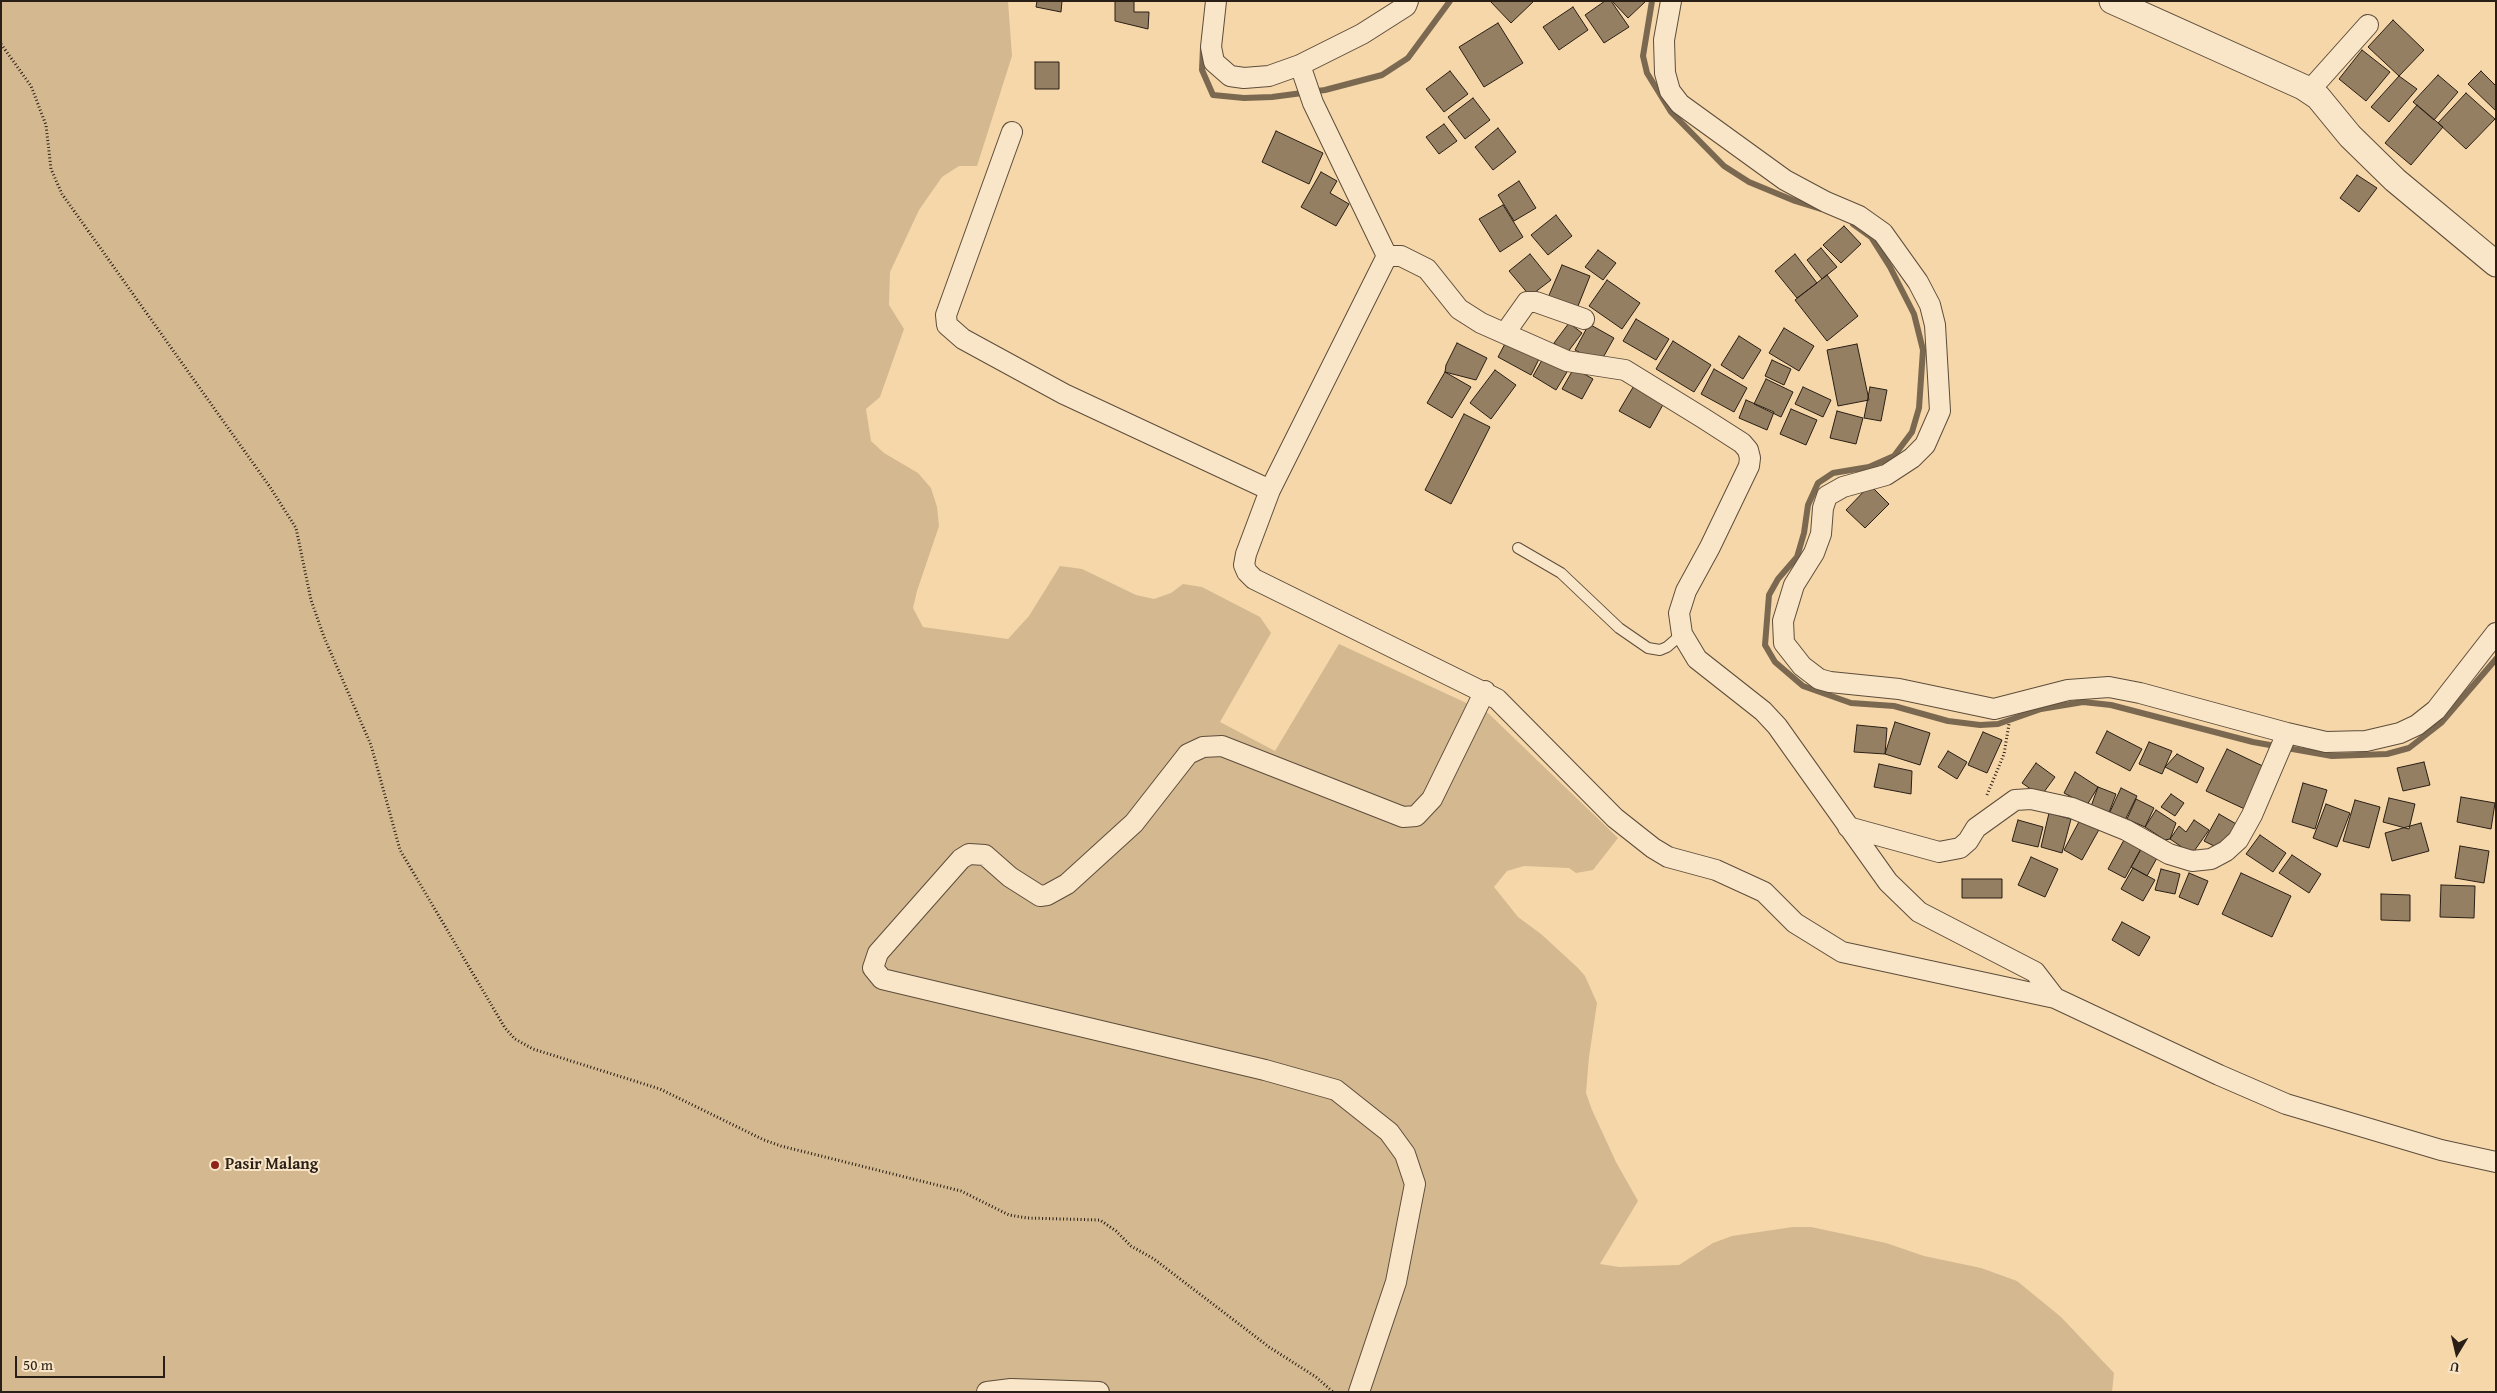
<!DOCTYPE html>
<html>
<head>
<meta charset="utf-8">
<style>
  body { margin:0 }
  #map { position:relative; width:2497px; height:1393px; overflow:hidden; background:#f6d7a9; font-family:"Gentium Book Plus",serif }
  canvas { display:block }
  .frame { position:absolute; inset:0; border:2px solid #2a1f16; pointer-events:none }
  .north { position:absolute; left:2432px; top:1328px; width:50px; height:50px; -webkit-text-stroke:4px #f9e5c7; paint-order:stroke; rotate:189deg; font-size:14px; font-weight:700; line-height:20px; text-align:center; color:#2a1f16 }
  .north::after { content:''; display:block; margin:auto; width:18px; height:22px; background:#2a1f16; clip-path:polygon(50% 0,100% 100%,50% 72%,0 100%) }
  .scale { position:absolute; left:15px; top:1356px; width:150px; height:22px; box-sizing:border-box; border:2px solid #2a1f16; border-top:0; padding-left:6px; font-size:15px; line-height:18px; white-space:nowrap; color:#2a1f16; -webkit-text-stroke:4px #f9e5c7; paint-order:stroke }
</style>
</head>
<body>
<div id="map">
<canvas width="2497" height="1393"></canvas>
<div class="frame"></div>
<div class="north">U</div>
<div class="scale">50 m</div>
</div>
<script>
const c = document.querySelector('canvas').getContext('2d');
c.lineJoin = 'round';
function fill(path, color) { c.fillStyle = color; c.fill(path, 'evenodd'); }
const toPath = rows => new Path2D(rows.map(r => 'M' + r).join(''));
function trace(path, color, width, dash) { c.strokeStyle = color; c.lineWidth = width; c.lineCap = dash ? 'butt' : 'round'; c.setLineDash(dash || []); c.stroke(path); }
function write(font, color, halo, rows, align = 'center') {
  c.font = font + ' "Gentium Book Plus",serif'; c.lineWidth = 4; c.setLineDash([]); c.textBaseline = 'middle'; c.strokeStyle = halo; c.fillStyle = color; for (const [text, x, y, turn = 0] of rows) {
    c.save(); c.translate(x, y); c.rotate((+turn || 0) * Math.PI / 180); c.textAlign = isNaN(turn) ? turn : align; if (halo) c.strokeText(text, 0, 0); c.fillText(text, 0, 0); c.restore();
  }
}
const green = toPath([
  [1,1,1008,1,1012,56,977,166,959,166,942,177,919,210,890,272,889,305,904,329,880,397,866,409,871,441,884,453,918,473,931,488,937,507,939,526,917,591,913,608,923,627,1008,639,1029,616,1060,566,1082,569,1136,595,1154,599,1171,593,1183,584,1202,587,1260,617,1271,633,1220,722,1275,751,1339,644,1488,713,1618,838,1593,870,1576,873,1569,868,1524,866,1507,871,1494,887,1518,917,1541,934,1578,968,1585,976,1597,1003,1589,1057,1586,1093,1592,1110,1616,1162,1638,1201,1600,1264,1619,1267,1679,1265,1713,1243,1732,1236,1793,1227,1811,1227,1886,1243,1924,1256,1981,1268,2017,1281,2061,1317,2114,1373,2112,1392,1,1392]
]);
const stream = toPath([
  [1652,1,1643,56,1647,73,1671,112,1724,166,1749,182,1795,201,1821,209],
  [1203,47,1202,70,1213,95,1244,98,1272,97,1325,90,1382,75,1408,58,1450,1],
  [1853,224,1871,237,1890,267,1914,314,1923,350,1919,408,1912,432,1894,456,1869,467,1833,473,1818,483,1808,505,1804,533,1797,557,1778,579,1769,595,1765,645,1775,662,1803,686,1851,703,1894,706,1948,721,1980,725,1998,724,2041,709,2083,702,2111,705,2253,742,2332,756,2387,754,2409,748,2441,723,2496,659]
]);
const building = toPath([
  [1037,1,1062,1,1061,12,1036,7,1037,1],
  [1115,1,1134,1,1134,12,1149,12,1148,29,1115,21,1115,1],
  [1490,1,1534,1,1511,23,1490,1],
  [1605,1,1611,1,1629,27,1604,43,1585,15,1605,1],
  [1612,1,1646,1,1628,18,1612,1],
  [1573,7,1588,30,1559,50,1543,27,1573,7],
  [2393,20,2424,50,2399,76,2368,47,2393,20],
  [1498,23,1523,63,1484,87,1459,47,1498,23],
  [2362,50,2390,72,2366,101,2339,79,2362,50],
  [1035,62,1059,62,1059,89,1035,89,1035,62],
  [1450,71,1468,94,1444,112,1426,89,1450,71],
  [2481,71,2496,86,2496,111,2468,84,2481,71],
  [2438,75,2458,92,2434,120,2413,102,2438,75],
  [2399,76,2417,89,2389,122,2371,107,2399,76],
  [2466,93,2495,119,2466,149,2438,123,2466,93],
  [1473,98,1490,120,1465,139,1448,117,1473,98],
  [2417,105,2443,127,2411,165,2385,143,2417,105],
  [1444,124,1457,141,1439,154,1426,137,1444,124],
  [1498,128,1516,152,1493,170,1475,147,1498,128],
  [1276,131,1323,153,1309,184,1262,162,1276,131],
  [1321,172,1337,181,1330,193,1349,204,1336,226,1301,207,1321,172],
  [2357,175,2377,188,2359,212,2340,198,2357,175],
  [1519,181,1536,208,1514,221,1498,195,1519,181],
  [1503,205,1523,237,1500,252,1479,219,1503,205],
  [1556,215,1572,236,1548,255,1531,235,1556,215],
  [1844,226,1861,244,1841,263,1823,245,1844,226],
  [1821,248,1837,267,1822,279,1807,260,1821,248],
  [1598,250,1616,263,1603,280,1585,267,1598,250],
  [1530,254,1551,280,1530,296,1509,271,1530,254],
  [1795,254,1817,283,1797,298,1775,271,1795,254],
  [1562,265,1590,276,1576,311,1547,300,1562,265],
  [1827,275,1858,316,1827,341,1795,300,1827,275],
  [1607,280,1640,303,1622,329,1589,306,1607,280],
  [1636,319,1669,339,1656,360,1623,341,1636,319],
  [1569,323,1582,333,1567,353,1554,343,1569,323],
  [1589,324,1614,338,1600,363,1575,350,1589,324],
  [1784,328,1814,346,1799,371,1769,353,1784,328],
  [1739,336,1761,350,1743,379,1721,365,1739,336],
  [1507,340,1540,357,1531,375,1498,357,1507,340],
  [1673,341,1711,365,1694,392,1656,369,1673,341],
  [1457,343,1487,358,1476,380,1445,372,1446,365,1457,343],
  [1857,344,1869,400,1838,406,1827,350,1857,344],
  [1546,353,1570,367,1556,390,1533,376,1546,353],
  [1772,360,1791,369,1784,385,1765,376,1772,360],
  [1574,368,1593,379,1582,399,1562,389,1574,368],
  [1714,369,1747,388,1734,412,1701,394,1714,369],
  [1495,370,1516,385,1491,419,1470,403,1495,370],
  [1445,372,1471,387,1452,418,1427,403,1445,372],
  [1766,379,1793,392,1781,417,1754,404,1766,379],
  [1635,384,1665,401,1650,428,1619,411,1635,384],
  [1803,387,1831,400,1823,417,1795,404,1803,387],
  [1870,387,1887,390,1881,421,1864,418,1870,387],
  [1746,400,1774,412,1767,430,1739,418,1746,400],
  [1791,409,1817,420,1806,445,1780,434,1791,409],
  [1837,411,1863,418,1856,444,1830,438,1837,411],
  [1464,414,1490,427,1451,504,1425,490,1464,414],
  [1870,485,1889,504,1865,528,1846,510,1870,485],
  [1895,722,1930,733,1920,765,1885,754,1895,722],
  [1857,725,1887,728,1885,754,1854,752,1857,725],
  [2107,731,2142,749,2130,771,2096,753,2107,731],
  [1983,732,2002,740,1987,773,1968,765,1983,732],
  [2149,742,2172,751,2162,774,2139,764,2149,742],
  [2227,749,2269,769,2249,811,2206,791,2227,749],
  [1948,751,1967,762,1957,779,1938,767,1948,751],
  [2177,754,2204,768,2197,783,2165,767,2177,754],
  [2424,762,2430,785,2403,791,2397,768,2424,762],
  [2036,763,2055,777,2041,796,2022,783,2036,763],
  [1879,764,1912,771,1911,794,1874,787,1879,764],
  [2075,772,2098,787,2087,805,2064,793,2075,772],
  [2303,783,2327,790,2315,829,2292,822,2303,783],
  [2098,787,2116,794,2107,818,2089,812,2098,787],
  [2121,788,2137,796,2124,822,2109,814,2121,788],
  [2171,794,2184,803,2175,816,2161,807,2171,794],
  [2461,797,2495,803,2491,829,2457,822,2461,797],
  [2389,798,2415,804,2409,829,2383,822,2389,798],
  [2136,799,2154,808,2145,827,2127,819,2136,799],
  [2355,800,2380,807,2369,848,2343,841,2355,800],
  [2326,804,2350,813,2337,847,2313,838,2326,804],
  [2156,810,2176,823,2170,839,2165,840,2145,827,2156,810],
  [2049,813,2071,819,2062,853,2041,847,2049,813],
  [2219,814,2238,825,2224,851,2204,841,2219,814],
  [2082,816,2101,826,2082,860,2064,850,2082,816],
  [2018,820,2043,827,2038,847,2012,841,2018,820],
  [2194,820,2209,830,2192,854,2170,839,2179,826,2186,832,2194,820],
  [2421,823,2429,851,2392,861,2385,833,2421,823],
  [2260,835,2286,853,2273,872,2246,854,2260,835],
  [2124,840,2141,849,2125,878,2108,869,2124,840],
  [2460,846,2489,851,2484,883,2455,878,2460,846],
  [2141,849,2157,858,2147,876,2131,867,2141,849],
  [2292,855,2321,874,2309,893,2279,873,2292,855],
  [2031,857,2058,869,2045,897,2018,885,2031,857],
  [2133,868,2155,880,2143,901,2121,889,2133,868],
  [2161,869,2180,874,2175,894,2155,890,2161,869],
  [2189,873,2208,881,2198,905,2179,897,2189,873],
  [2241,873,2291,896,2272,937,2222,914,2241,873],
  [1962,879,2002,879,2002,898,1962,898,1962,879],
  [2441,885,2475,886,2474,918,2440,917,2441,885],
  [2381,894,2410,895,2410,921,2381,920,2381,894],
  [2122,922,2150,937,2139,956,2112,940,2122,922]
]);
const path = toPath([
  [1,44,31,86,46,125,51,169,62,194,270,487,296,528,311,600,324,637,371,745,400,850,505,1028,515,1039,533,1049,660,1089,764,1140,781,1146,961,1191,1009,1215,1027,1218,1100,1220,1116,1231,1131,1246,1154,1259,1269,1347,1316,1377,1333,1392],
  [1987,795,2004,754,2009,724]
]);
const service = toPath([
  [1518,548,1561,573,1619,628,1648,648,1660,650,1667,647,1682,634]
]);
const minor = toPath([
  [1216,1,1211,47,1214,62,1230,76,1244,78,1269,76,1300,65],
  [1408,1,1406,6,1362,34,1300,65,1313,103,1387,256,1401,256,1427,269,1459,309,1481,323,1567,361,1625,370,1703,418,1742,443,1748,450,1750,458,1749,466,1710,547,1686,591,1679,613,1682,634,1697,659,1763,711,1777,726,1888,882,1919,912,2035,972,2055,998],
  [1671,1,1664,40,1665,73,1670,91,1680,104,1785,180,1826,202,1859,216,1883,233,1918,282,1930,305,1935,325,1940,411,1925,445,1912,458,1886,475,1843,487,1827,496,1823,508,1821,534,1814,553,1794,585,1783,621,1784,643,1802,666,1819,679,1830,682,1899,689,1994,709,2068,690,2109,687,2140,693,2287,733,2326,742,2366,741,2400,733,2417,725,2436,710,2496,633],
  [2309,91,2368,25],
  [1012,132,946,315,947,325,963,339,1064,394,1270,490],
  [1387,256,1270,490,1246,554,1244,565,1247,572,1254,579,1497,699,1615,818,1653,848,1668,857,1716,870,1764,892,1795,923,1842,952,2055,998,2219,1075,2286,1104,2441,1150,2496,1162],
  [1505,333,1527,302,1536,302,1584,319],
  [1848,827,1939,852,1960,848,1968,841,1976,828,2015,800,2031,799,2072,808,2126,830,2169,854,2192,861,2211,859,2226,851,2238,840,2252,815,2287,733],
  [987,1392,1011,1389,1099,1392],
  [1359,1392,1396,1282,1415,1184,1405,1154,1389,1132,1336,1090,1265,1070,882,979,873,968,878,953,961,859,969,854,985,855,1010,877,1040,896,1047,895,1067,884,1134,823,1188,754,1203,747,1222,746,1403,817,1416,816,1432,799,1485,691]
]);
const tertiary = toPath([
  [2112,1,2303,87,2318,97,2350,136,2395,180,2496,264]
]);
const markers = [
  [215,1165,5,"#8f2418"]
];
const poiNames = [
  ["Pasir Malang",225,1165]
];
fill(green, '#d3b890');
trace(stream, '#7b6850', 6);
fill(building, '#947f62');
trace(building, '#2a1f16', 1);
trace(service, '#5d4d3b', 12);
trace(minor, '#5d4d3b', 22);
trace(tertiary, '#5d4d3b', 27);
trace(path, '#2a1f16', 3, [1, 2.5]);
trace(service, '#f9e5c7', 10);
trace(minor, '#f9e5c7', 20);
trace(tertiary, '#f9e5c7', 25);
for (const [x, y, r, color] of markers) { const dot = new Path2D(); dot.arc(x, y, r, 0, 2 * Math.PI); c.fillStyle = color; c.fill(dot); trace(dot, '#f9e5c7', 2); }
write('bold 16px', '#2a1f16', '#f9e5c7', poiNames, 'left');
</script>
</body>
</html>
